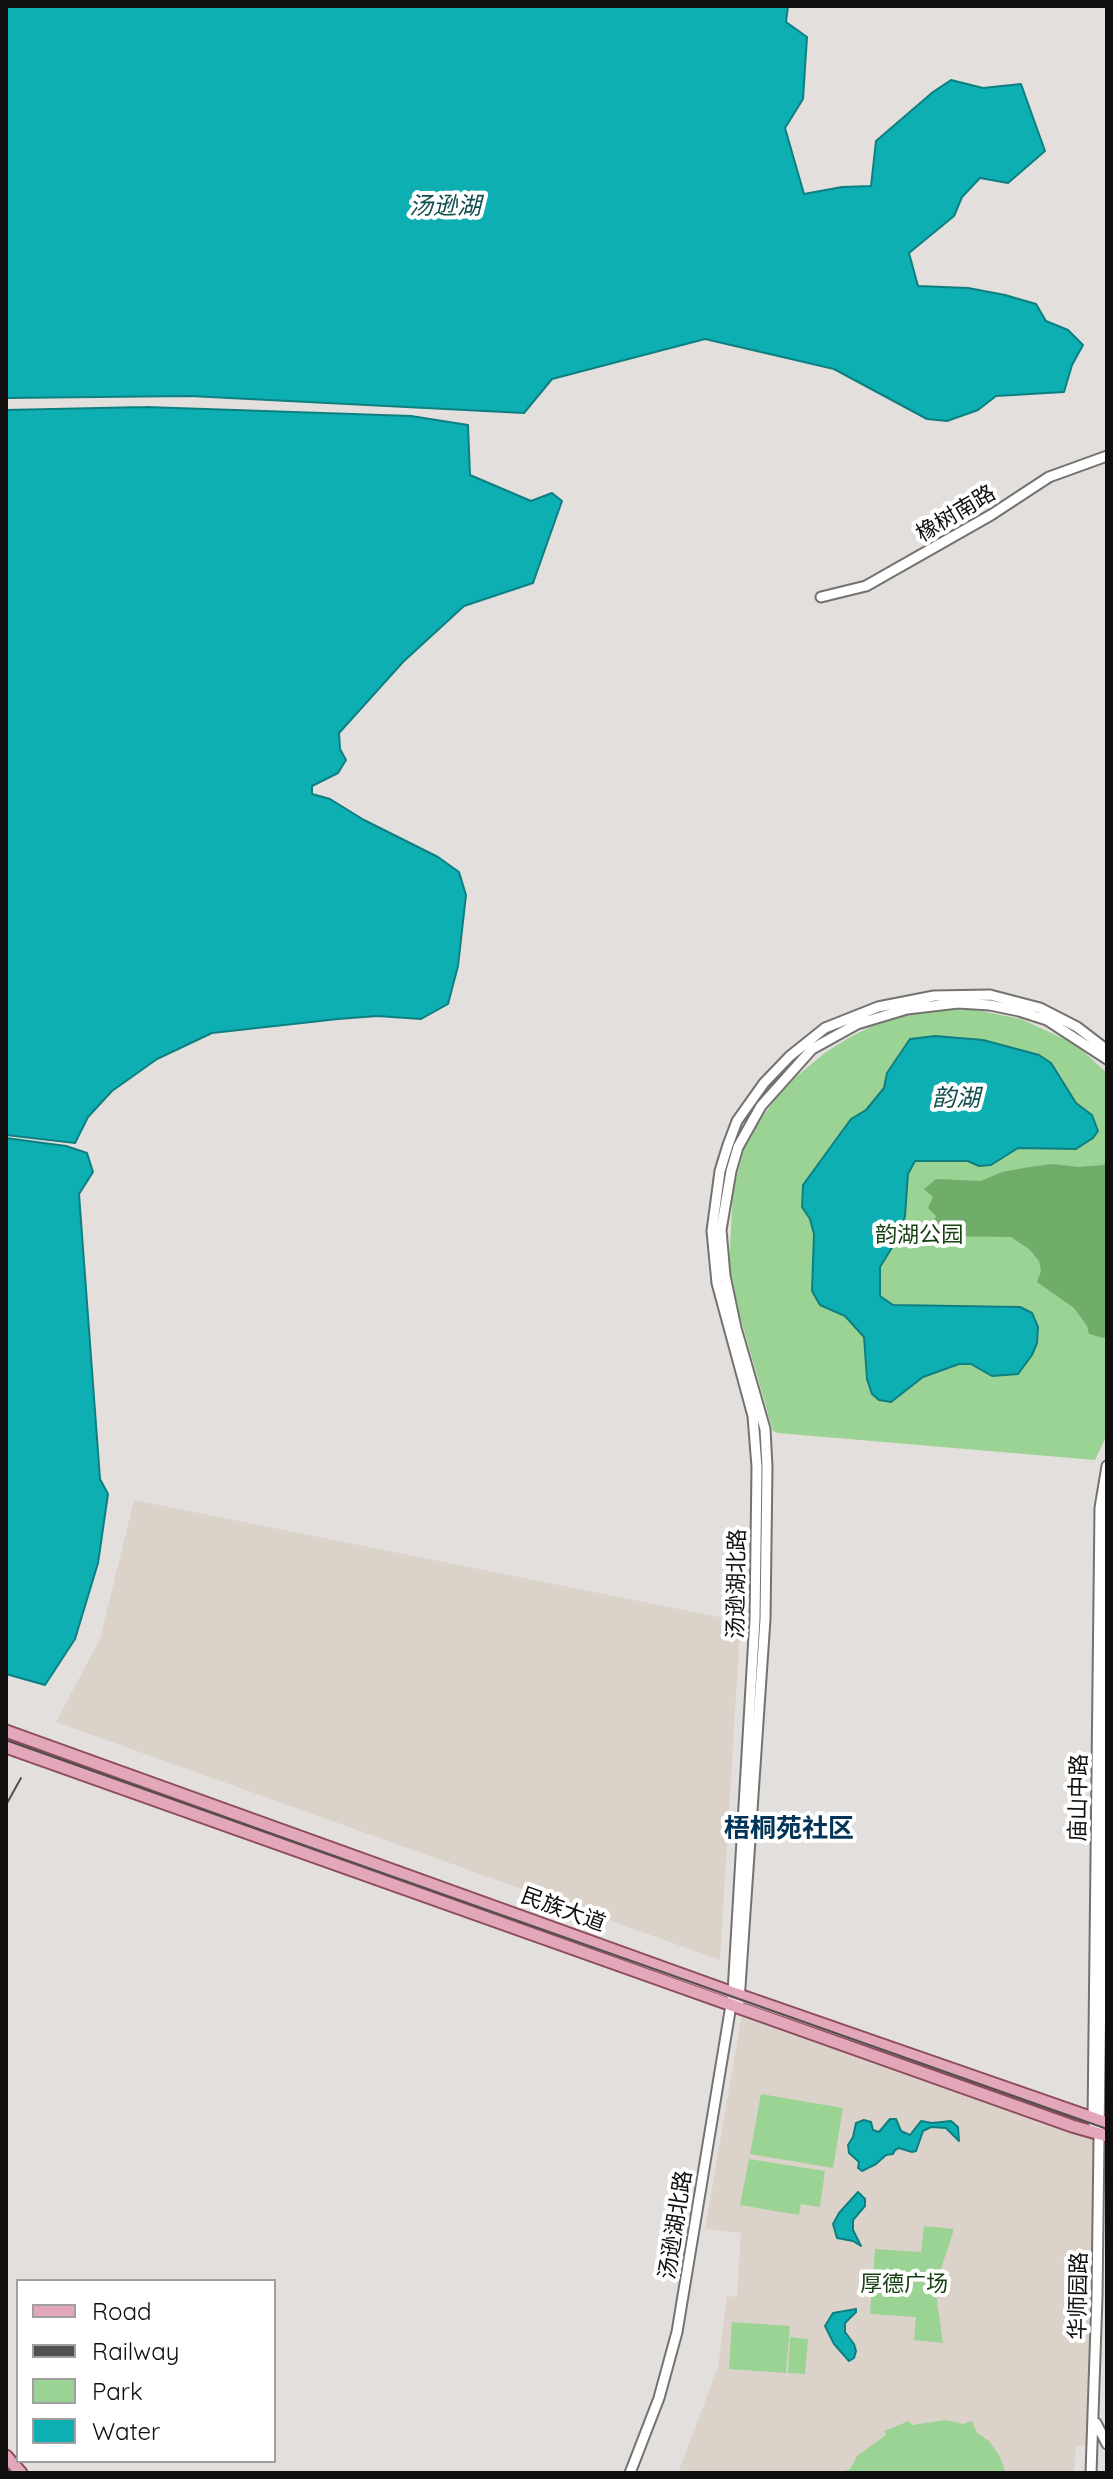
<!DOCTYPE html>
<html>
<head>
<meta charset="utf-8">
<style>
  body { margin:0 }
  #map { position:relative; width:1113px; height:2479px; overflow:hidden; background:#e2dfdc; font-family:Quicksand,sans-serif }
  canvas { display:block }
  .frame { position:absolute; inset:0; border:8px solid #100f0e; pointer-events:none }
  .legend { position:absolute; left:16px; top:2279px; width:260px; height:184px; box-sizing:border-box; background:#fff; border:2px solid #9f9f9f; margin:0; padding:10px 14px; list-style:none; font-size:24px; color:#100f0e }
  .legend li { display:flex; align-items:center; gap:16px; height:40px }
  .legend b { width:40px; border:2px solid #9f9f9f }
</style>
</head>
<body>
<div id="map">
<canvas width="1113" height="2479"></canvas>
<div class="frame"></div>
<ul class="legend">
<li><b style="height:10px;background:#e2a7b8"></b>Road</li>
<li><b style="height:10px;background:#52514f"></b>Railway</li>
<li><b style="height:22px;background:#9bd394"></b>Park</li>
<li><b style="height:22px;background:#0dafb2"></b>Water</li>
</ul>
</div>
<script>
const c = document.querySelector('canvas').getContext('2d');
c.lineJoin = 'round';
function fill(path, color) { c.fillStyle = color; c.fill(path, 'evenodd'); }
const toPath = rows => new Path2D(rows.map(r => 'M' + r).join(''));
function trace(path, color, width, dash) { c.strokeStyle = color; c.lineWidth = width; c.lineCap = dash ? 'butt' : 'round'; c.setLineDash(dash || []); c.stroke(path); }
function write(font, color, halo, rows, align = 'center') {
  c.font = font + ' Quicksand,"Noto Sans SC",sans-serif'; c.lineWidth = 8; c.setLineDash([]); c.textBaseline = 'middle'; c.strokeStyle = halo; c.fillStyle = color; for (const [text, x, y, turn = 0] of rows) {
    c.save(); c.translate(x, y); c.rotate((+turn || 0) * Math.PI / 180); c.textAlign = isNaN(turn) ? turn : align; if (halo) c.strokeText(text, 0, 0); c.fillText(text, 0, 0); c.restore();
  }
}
const built = toPath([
  [134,1500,729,1619,740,1630,720,1960,56,1722,100,1639],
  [742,2014,1093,2140,1092,2317,1087,2446,1076,2445,1074,2473,678,2473,718,2367,727,2296,737,2297,741,2233,705,2229]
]);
const green = toPath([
  [971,1009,1021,1019,1075,1044,1107,1073,1107,1435,1095,1460,778,1433,773,1431,740,1316,729,1266,733,1190,745,1146,758,1122,785,1086,826,1052,852,1036,886,1019,928,1011],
  [761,2094,843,2108,833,2168,750,2154],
  [749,2159,825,2171,820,2207,801,2204,799,2215,740,2205],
  [924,2226,954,2229,935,2287,943,2343,914,2340,916,2317,870,2314,875,2249,921,2252],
  [732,2322,790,2326,786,2373,729,2369],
  [790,2337,808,2339,805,2374,788,2373],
  [946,2420,963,2424,972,2421,977,2433,989,2441,999,2455,1006,2473,839,2473,850,2469,857,2456,886,2435,884,2431,909,2421,912,2425]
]);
const forest = toPath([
  [1107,1162,1107,1339,1089,1334,1087,1326,1074,1308,1037,1282,1041,1271,1039,1261,1029,1249,1011,1237,929,1236,936,1216,928,1208,933,1197,924,1189,936,1179,981,1181,1002,1172,1029,1167,1053,1164,1078,1167,1103,1165]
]);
const water = toPath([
  [6,6,788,6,786,22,807,37,803,99,785,128,804,194,842,187,871,186,876,141,933,92,951,80,983,88,1021,84,1045,151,1008,183,980,178,962,197,954,216,909,253,918,286,968,288,1005,295,1036,304,1046,321,1068,330,1083,345,1072,365,1064,392,996,396,978,410,947,421,927,419,834,369,705,339,552,379,524,413,190,396,6,398,6,6],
  [146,407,411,416,468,425,470,475,531,501,552,493,562,501,533,583,464,606,403,662,339,733,340,749,346,760,338,773,312,786,312,794,330,799,364,820,438,857,459,872,466,895,458,966,448,1004,421,1019,377,1016,338,1019,212,1033,157,1059,112,1091,88,1117,75,1143,6,1135,6,410,146,407],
  [935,1036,983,1040,1039,1055,1051,1063,1076,1103,1092,1115,1098,1131,1093,1138,1076,1149,1018,1148,991,1165,979,1166,968,1161,915,1161,908,1174,905,1216,901,1233,880,1267,880,1296,893,1305,1020,1307,1032,1313,1038,1327,1037,1343,1032,1355,1018,1374,992,1376,971,1364,959,1364,923,1377,891,1402,879,1400,872,1394,867,1379,864,1337,845,1316,820,1305,812,1291,814,1234,810,1219,802,1207,803,1185,851,1119,866,1110,884,1088,887,1073,910,1039,935,1036],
  [6,1138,66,1146,87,1153,93,1172,79,1194,100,1479,108,1494,98,1563,75,1639,45,1685,6,1674,6,1138],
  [890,2119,896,2119,901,2131,910,2135,921,2121,932,2123,951,2121,958,2127,959,2141,946,2128,931,2127,923,2131,916,2151,912,2152,899,2148,895,2150,893,2154,886,2155,876,2164,862,2171,858,2168,859,2162,849,2153,848,2145,853,2137,856,2123,864,2120,871,2122,873,2130,879,2132,890,2119],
  [858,2192,865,2199,865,2206,853,2220,853,2230,861,2246,853,2241,837,2238,833,2224,839,2213,858,2192],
  [856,2309,856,2312,845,2323,845,2332,854,2344,856,2351,854,2358,849,2361,834,2344,825,2326,833,2313,856,2309]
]);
const secondary = toPath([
  [821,597,866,586,991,515,1049,477,1107,456],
  [739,2001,765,1619,767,1467,765,1429,736,1328,725,1276,721,1230,731,1171,738,1147,761,1106,812,1049,857,1024,907,1009,958,1003,990,1005,1019,1011,1047,1020,1107,1059],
  [1093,2122,1100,1508,1107,1466],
  [1096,2423,1107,2444],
  [630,2473,659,2398,677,2332,733,1993,755,1619,757,1467,753,1416,717,1283,712,1231,720,1171,728,1145,737,1121,764,1083,790,1056,825,1028,878,1007,934,996,990,995,1040,1008,1077,1027,1107,1050],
  [1091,2473,1097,2296,1107,1508]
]);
const primary = toPath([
  [6,1731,733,1993,1107,2123],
  [6,1747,1072,2126,1107,2136],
  [6,2456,21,2473]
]);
const tram = toPath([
  [6,1805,21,1778],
  [6,2468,11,2473]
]);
const rail = toPath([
  [6,1740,1107,2129]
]);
const streetNames = [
  ["橡树南路",956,514,-31],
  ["汤逊湖北路",737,1584,-89],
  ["庙山中路",1079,1798,-89],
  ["民族大道",563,1910,20],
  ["汤逊湖北路",676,2225,-81],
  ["华师园路",1079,2296,-89]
];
const parkNames = [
  ["韵湖公园",919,1235],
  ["厚德广场",904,2284]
];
const waterNames = [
  ["汤逊湖",445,207],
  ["韵湖",956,1099]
];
const quarterNames = [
  ["梧桐苑社区",789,1829]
];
fill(built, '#dbd3ca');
fill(green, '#9bd394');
fill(forest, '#71ad6a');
fill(water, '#0dafb2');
trace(water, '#0e7f81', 2);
trace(secondary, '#74726f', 13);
trace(primary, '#8c4c5d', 15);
trace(secondary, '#fff', 9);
trace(primary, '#e2a7b8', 11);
trace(tram, '#52514f', 2);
trace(rail, '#52514f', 2);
write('22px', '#100f0e', '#fff', streetNames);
write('22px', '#174113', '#fff', parkNames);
write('italic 24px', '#114c4e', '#fff', waterNames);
write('bold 26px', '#003557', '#fff', quarterNames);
</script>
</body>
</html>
